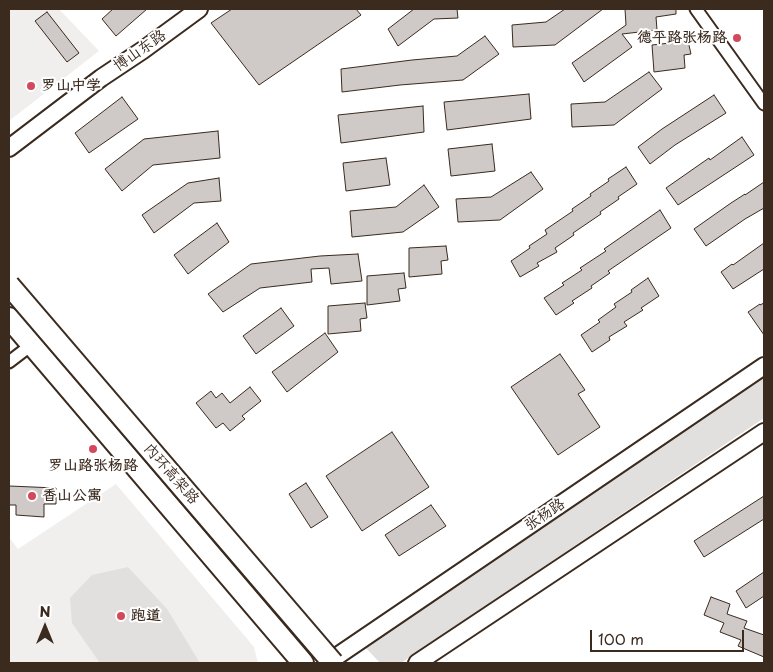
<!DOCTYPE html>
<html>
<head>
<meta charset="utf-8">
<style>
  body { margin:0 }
  #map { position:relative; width:773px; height:672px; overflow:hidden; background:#fff; font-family:"Playpen Sans",sans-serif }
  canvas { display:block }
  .frame { position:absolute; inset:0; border:10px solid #3b2a1e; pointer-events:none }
  .north { position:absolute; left:20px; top:602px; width:50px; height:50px; -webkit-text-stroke:4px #fff; paint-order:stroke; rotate:0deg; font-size:14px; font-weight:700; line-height:20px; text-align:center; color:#3b2a1e }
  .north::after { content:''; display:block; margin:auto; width:18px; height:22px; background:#3b2a1e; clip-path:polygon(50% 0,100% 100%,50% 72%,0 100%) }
  .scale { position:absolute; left:590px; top:630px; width:154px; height:22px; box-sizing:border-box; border:2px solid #3b2a1e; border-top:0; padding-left:6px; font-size:15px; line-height:18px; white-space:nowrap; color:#3b2a1e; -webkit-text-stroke:4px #fff; paint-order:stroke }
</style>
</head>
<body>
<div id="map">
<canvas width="773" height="672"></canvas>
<div class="frame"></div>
<div class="north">N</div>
<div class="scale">100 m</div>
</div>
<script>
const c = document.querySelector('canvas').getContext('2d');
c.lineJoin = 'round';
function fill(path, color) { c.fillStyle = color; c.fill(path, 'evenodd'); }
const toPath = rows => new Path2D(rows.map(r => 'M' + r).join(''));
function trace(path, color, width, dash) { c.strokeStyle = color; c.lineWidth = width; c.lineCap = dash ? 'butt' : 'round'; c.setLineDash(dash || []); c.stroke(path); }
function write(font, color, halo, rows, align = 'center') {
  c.font = font + ' "Playpen Sans","LXGW WenKai TC",sans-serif'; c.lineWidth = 4; c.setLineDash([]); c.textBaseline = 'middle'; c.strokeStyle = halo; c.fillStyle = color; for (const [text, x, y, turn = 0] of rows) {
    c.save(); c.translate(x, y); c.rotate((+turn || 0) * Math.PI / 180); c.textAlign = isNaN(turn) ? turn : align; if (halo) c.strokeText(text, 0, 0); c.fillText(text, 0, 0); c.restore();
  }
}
const built = toPath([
  [9,9,59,9,99,51,9,121],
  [116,484,254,647,258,663,9,663,9,537,18,549]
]);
const green = toPath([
  [764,378,764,418,401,663,380,663,364,646],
  [128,567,167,609,200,663,100,663,72,623,70,598,92,575]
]);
const building = toPath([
  [113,9,147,9,116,36,102,19,113,9],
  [232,9,356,9,361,15,259,85,211,23,232,9],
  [414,9,457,9,458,18,434,19,398,46,388,29,414,9],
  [565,9,603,9,555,45,513,47,512,25,546,22,565,9],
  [625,9,676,9,676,14,656,17,657,30,622,34,632,47,584,82,572,63,626,25,625,9],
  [47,12,79,53,67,62,35,21,47,12],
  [485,36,499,54,463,80,400,85,342,92,341,69,412,60,457,56,485,36],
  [688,41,691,54,684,55,685,68,654,72,652,45,688,41],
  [649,72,662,89,614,125,572,127,571,104,605,102,649,72],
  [529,94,531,119,447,130,444,102,529,94],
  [714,95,726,113,675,145,650,164,638,147,662,129,714,95],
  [122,97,138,119,89,153,75,133,122,97],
  [423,106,424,132,341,143,338,115,423,106],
  [218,131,220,158,153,165,122,191,105,169,144,139,218,131],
  [742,137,754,155,678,205,666,188,709,158,710,160,742,137],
  [492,144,495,171,451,176,448,149,492,144],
  [386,158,390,185,346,191,343,163,386,158],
  [626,167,637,184,618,197,619,199,600,212,601,214,573,233,574,235,555,248,557,252,537,263,539,266,520,277,511,261,530,248,529,246,547,234,545,230,573,211,572,209,591,196,590,194,609,181,608,179,626,167],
  [531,172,543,189,500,220,458,222,456,199,491,197,531,172],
  [219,178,221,201,194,203,154,233,142,215,188,183,219,178],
  [764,182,764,208,745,219,706,246,694,229,731,203,745,194,745,195,764,182],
  [424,185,439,207,403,232,352,237,350,211,396,207,424,185],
  [660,210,671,228,608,271,610,273,591,286,592,288,572,301,574,303,556,315,544,298,564,285,562,283,582,270,580,268,606,251,604,249,660,210],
  [217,223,229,242,188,274,174,255,217,223],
  [764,243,764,269,733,289,721,272,732,264,733,265,764,243],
  [446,246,448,260,441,261,442,274,409,277,409,248,446,246],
  [358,254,362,281,331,284,329,268,311,269,312,282,260,288,223,312,208,294,251,264,320,256,358,254],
  [404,273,406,288,398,289,400,301,367,305,367,276,404,273],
  [648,278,659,296,641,308,643,310,624,322,627,326,609,337,610,340,592,352,581,335,600,322,598,320,616,307,614,304,632,292,631,290,648,278],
  [365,303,367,318,360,319,361,331,328,334,328,306,365,303],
  [764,303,764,335,748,312,760,304,760,305,764,303],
  [281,308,294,326,256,354,243,336,281,308],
  [325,333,338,352,287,392,272,372,325,333],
  [560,354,585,390,578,394,600,427,558,455,511,387,560,354],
  [250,387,261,401,242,416,245,419,230,431,223,423,216,428,196,403,211,391,216,398,222,393,230,403,250,387],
  [392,432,429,487,362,531,326,476,392,432],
  [306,483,328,517,311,528,289,494,306,483],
  [9,486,56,488,56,504,44,504,44,517,16,515,16,505,9,505,9,486],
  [764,496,764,519,704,557,694,541,764,496],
  [431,505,446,526,399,556,385,535,431,505],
  [764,572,764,596,746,608,736,591,764,572],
  [711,597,730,604,727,614,747,621,744,628,764,635,764,657,738,646,741,640,720,632,724,623,704,615,711,597]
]);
const street = toPath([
  [696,9,764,104],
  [9,362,26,349]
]);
const secondary = toPath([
  [9,148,101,78,143,50,199,9],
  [327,663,764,366],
  [417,663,764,432]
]);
const highway = toPath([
  [9,318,303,663]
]);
const highwayBridge = toPath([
  [9,285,333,663]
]);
const markers = [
  [737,38,5,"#d1495b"],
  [31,86,5,"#d1495b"],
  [93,449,5,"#d1495b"],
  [32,496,5,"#d1495b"],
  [121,616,5,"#d1495b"]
];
const poiNames = [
  ["德平路张杨路",727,38,"right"],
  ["罗山中学",41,86],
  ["罗山路张杨路",93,466,"center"],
  ["香山公寓",42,496],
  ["跑道",131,616]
];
const streetNames = [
  ["博山东路",140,51,-35],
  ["内环高架路",171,474,49],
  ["张杨路",545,515,-34]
];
fill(built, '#f1efee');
fill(green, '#e2e0de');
fill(building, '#cfcac7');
trace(building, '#3b2a1e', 1);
trace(street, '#3b2a1e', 15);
trace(secondary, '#3b2a1e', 20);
trace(highway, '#3b2a1e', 24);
trace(street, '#fff', 11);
trace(secondary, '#fff', 16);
trace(highway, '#fff', 20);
trace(highwayBridge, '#3b2a1e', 24, []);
trace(highwayBridge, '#fff', 20);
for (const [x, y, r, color] of markers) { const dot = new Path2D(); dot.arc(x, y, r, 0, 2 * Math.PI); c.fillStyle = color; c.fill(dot); trace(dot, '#fff', 2); }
write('bold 15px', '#3b2a1e', '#fff', poiNames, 'left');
write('15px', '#3b2a1e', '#fff', streetNames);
</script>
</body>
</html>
